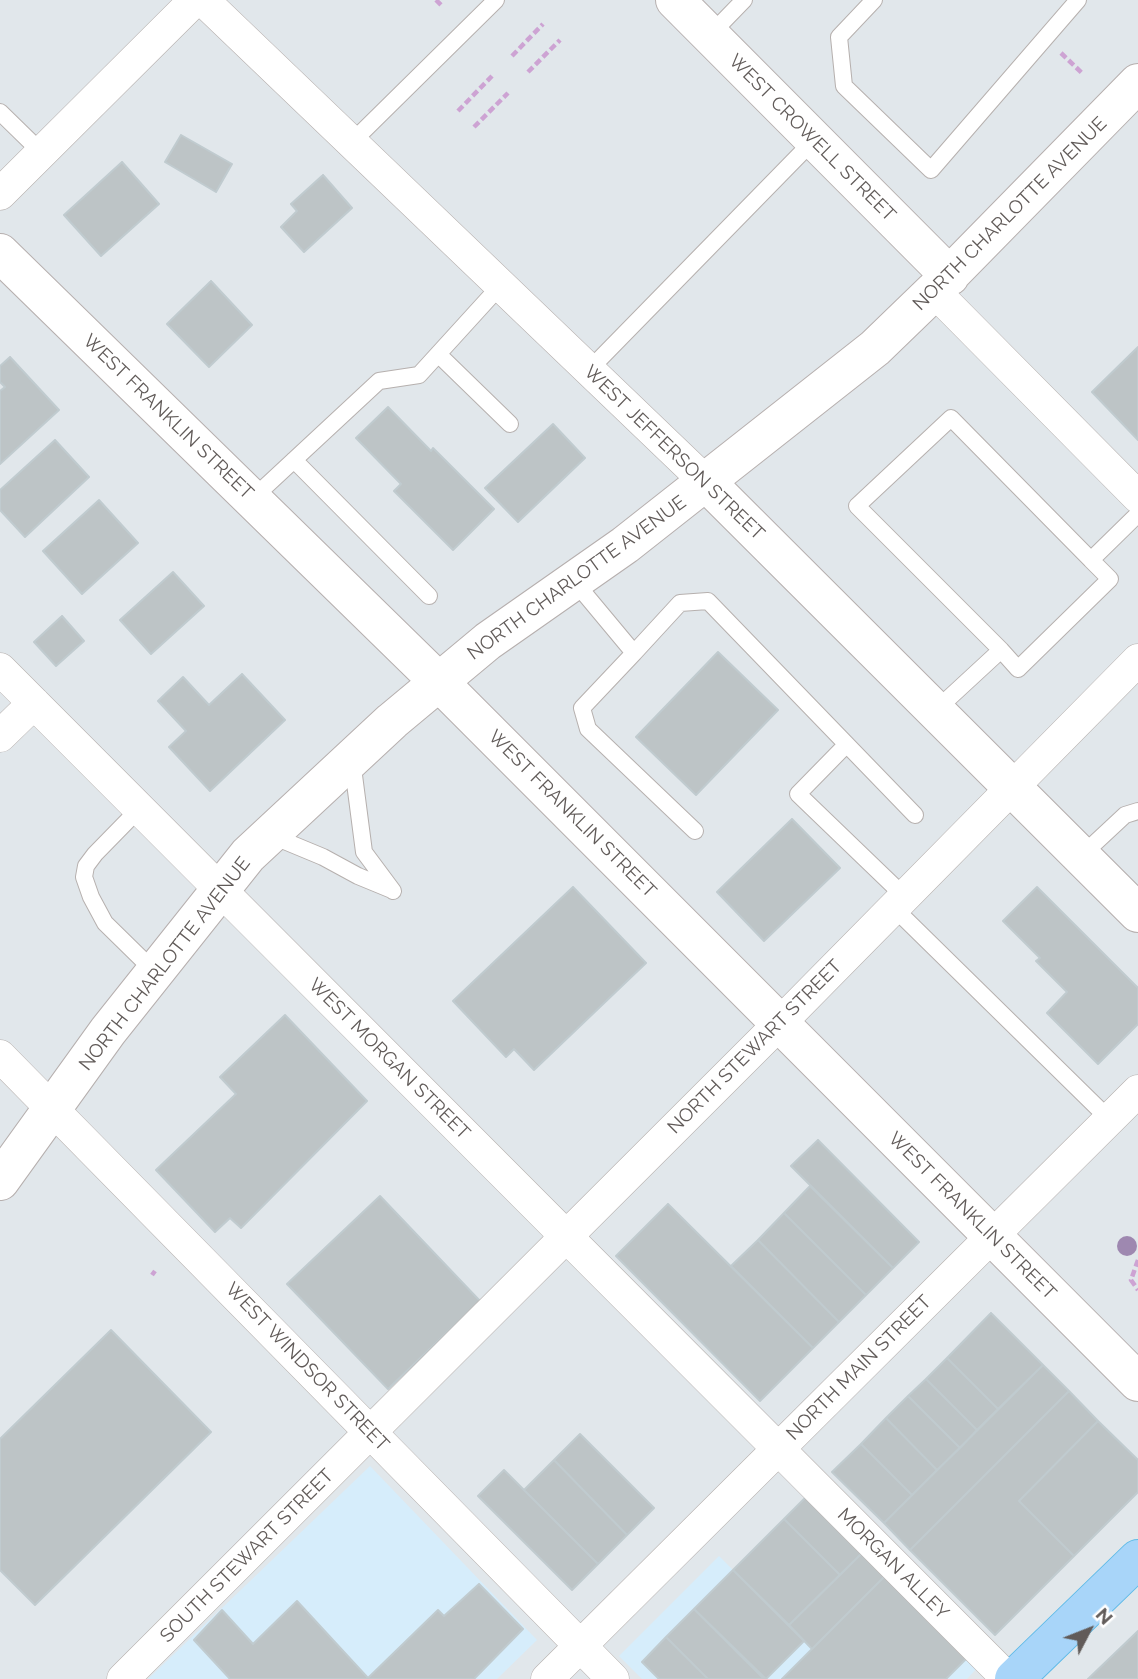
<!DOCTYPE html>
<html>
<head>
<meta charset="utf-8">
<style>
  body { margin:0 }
  #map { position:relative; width:1138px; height:1679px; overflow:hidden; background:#e1e7eb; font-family:Raleway,sans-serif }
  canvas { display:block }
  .north { position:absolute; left:1054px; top:1595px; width:70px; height:70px; -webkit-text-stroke:5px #fff; paint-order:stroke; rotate:48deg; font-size:19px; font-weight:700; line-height:28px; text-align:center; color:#615b59 }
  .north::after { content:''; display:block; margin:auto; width:24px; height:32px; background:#615b59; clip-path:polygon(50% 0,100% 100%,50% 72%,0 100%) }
</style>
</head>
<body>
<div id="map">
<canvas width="1138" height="1679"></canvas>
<div class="north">N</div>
</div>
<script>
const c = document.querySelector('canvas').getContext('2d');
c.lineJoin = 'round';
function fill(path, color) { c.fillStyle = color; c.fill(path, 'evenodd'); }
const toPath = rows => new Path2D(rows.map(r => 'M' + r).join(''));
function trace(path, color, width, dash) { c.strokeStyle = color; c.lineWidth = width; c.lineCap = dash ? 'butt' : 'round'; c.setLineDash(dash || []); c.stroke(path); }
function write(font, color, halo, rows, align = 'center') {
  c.font = font + ' Raleway,sans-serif'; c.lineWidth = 6; c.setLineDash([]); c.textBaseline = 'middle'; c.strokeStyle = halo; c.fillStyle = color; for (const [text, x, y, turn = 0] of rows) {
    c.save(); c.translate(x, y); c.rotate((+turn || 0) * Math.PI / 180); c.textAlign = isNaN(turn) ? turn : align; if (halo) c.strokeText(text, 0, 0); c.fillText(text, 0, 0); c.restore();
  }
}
const commercial = toPath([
  [370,1466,537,1640,497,1679,148,1679],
  [719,1556,810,1647,884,1572,978,1667,967,1679,642,1679,619,1656]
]);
const building = toPath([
  [181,135,232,164,216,192,165,162,181,135],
  [122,162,159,204,101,256,64,215,122,162],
  [323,175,352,208,304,252,281,227,297,211,291,204,323,175],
  [211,281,252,325,209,367,167,324,211,281],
  [1138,347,1138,440,1092,392,1138,347],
  [10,357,59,410,0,464,0,391,5,387,0,382,0,366,10,357],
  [388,407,431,451,433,448,494,509,453,550,394,491,401,484,356,438,388,407],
  [553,424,585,458,518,522,485,488,553,424],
  [55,440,89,477,25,537,0,510,0,490,55,440],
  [99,500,138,543,82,594,43,551,99,500],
  [173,572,204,606,151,654,120,620,173,572],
  [62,616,84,641,56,666,34,642,62,616],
  [718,652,778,710,696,795,636,737,718,652],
  [242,674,285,720,210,791,169,747,186,731,158,701,183,677,209,705,242,674],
  [792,819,840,868,764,941,717,892,792,819],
  [573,887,646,963,534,1070,514,1049,506,1057,453,1001,573,887],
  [1037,887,1138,988,1138,1024,1098,1064,1047,1013,1067,992,1036,961,1040,958,1003,921,1037,887],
  [285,1015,367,1101,241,1228,230,1218,215,1232,156,1170,236,1094,220,1077,285,1015],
  [818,1140,919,1242,893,1268,791,1166,818,1140],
  [810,1186,893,1268,866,1295,784,1213,810,1186],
  [380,1196,480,1301,388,1389,287,1284,380,1196],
  [668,1204,813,1348,760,1401,616,1256,668,1204],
  [784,1213,866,1295,839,1322,758,1240,784,1213],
  [758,1240,839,1322,813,1348,731,1266,758,1240],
  [991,1313,1043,1365,998,1409,947,1358,991,1313],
  [111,1330,211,1432,35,1605,0,1570,0,1439,111,1330],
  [947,1358,998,1409,977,1430,926,1379,947,1358],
  [1043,1365,1069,1391,910,1550,884,1523,1043,1365],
  [926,1379,977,1430,960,1448,908,1396,926,1379],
  [1069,1391,1098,1421,1019,1501,1074,1556,995,1635,910,1550,1069,1391],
  [908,1396,960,1448,937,1470,886,1418,908,1396],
  [886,1418,937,1470,912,1495,861,1444,886,1418],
  [1098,1421,1138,1460,1138,1492,1074,1556,1019,1501,1098,1421],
  [580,1434,654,1508,627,1535,554,1460,580,1434],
  [861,1444,912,1495,884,1523,832,1472,861,1444],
  [554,1460,627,1535,598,1564,524,1490,554,1460],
  [504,1470,598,1564,572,1590,478,1496,504,1470],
  [806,1497,862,1553,840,1575,784,1519,806,1497],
  [784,1519,840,1575,789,1625,733,1570,784,1519],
  [862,1553,885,1576,812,1649,789,1625,862,1553],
  [733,1570,804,1641,766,1679,694,1609,733,1570],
  [885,1576,967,1658,946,1679,782,1679,885,1576],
  [479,1584,523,1629,474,1679,230,1679,194,1640,222,1610,253,1644,297,1601,368,1678,438,1610,444,1616,479,1584],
  [694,1609,764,1679,708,1679,666,1637,694,1609],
  [1138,1631,1138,1679,1088,1679,1138,1631],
  [666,1637,708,1679,659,1679,642,1662,666,1637]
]);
const path = toPath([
  [436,0,443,7],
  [1061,53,1083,74],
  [512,56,543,24],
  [528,72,560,40],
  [458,111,492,76],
  [474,127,508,93],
  [1138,1260,1131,1280,1138,1290],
  [152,1275,155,1271]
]);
const lane = toPath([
  [874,0,839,37,844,86,931,170,1078,0],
  [710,35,744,0],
  [0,112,42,153],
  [351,143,496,0],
  [438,354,510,424],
  [589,370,814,140],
  [294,460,429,596],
  [252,499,379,381,419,375,500,286],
  [574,581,634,653,582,708,588,729,695,831],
  [1001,650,1018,669,1110,579,1091,560],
  [634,653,680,603,708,601,915,815],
  [936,710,1001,650,857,506,951,418,1091,560,1138,514],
  [846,745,798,794,904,896],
  [352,760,364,852,393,891],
  [140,808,95,854,86,866,84,877,91,897,105,923,155,972],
  [270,835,323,857,358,876,392,890],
  [1081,856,1125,815,1138,811],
  [893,907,1109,1119]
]);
const street = toPath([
  [203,0,706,482],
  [0,194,195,0],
  [934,291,1138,497],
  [0,669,1008,1679],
  [0,736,34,703],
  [0,1056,613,1679],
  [123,1679,780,1023,1138,660],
  [547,1679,1138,1091]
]);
const secondary = toPath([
  [675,0,950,276],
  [0,253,439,682,1138,1382],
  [706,482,1138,913],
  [0,1181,108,1031,248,855,392,721,488,641,625,545,875,348,934,291,1138,83]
]);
const primary = toPath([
  [1014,1679,1138,1559]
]);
const trees = [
  [1127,1246]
];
const streetNames = [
  ["WEST CROWELL STREET",812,138,45],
  ["NORTH CHARLOTTE AVENUE",1010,214,-45],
  ["WEST FRANKLIN STREET",168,417,44],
  ["WEST JEFFERSON STREET",674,453,44],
  ["NORTH CHARLOTTE AVENUE",577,578,-36],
  ["WEST FRANKLIN STREET",572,814,45],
  ["NORTH CHARLOTTE AVENUE",165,964,-52],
  ["NORTH STEWART STREET",755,1047,-45],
  ["WEST MORGAN STREET",389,1059,45],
  ["WEST FRANKLIN STREET",972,1216,45],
  ["WEST WINDSOR STREET",307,1367,46],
  ["NORTH MAIN STREET",859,1368,-45],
  ["SOUTH STEWART STREET",247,1556,-45],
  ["MORGAN ALLEY",893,1564,45]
];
fill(commercial, '#d6edfb');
fill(building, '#bdc4c6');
trace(building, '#c0cbcf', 2);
trace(lane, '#b6b0ae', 18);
trace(street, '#b6b0ae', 33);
trace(secondary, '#b6afae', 40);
trace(primary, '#5ebae7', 40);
trace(path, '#cda3d3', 4.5, [7, 3.5]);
trace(lane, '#fff', 16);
trace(street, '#fff', 32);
trace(secondary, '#fff', 38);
trace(primary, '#a8d5f9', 38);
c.fillStyle = '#9e88b0';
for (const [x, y] of trees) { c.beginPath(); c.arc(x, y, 10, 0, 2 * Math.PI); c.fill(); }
write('19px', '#615b59', '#fff', streetNames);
</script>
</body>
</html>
